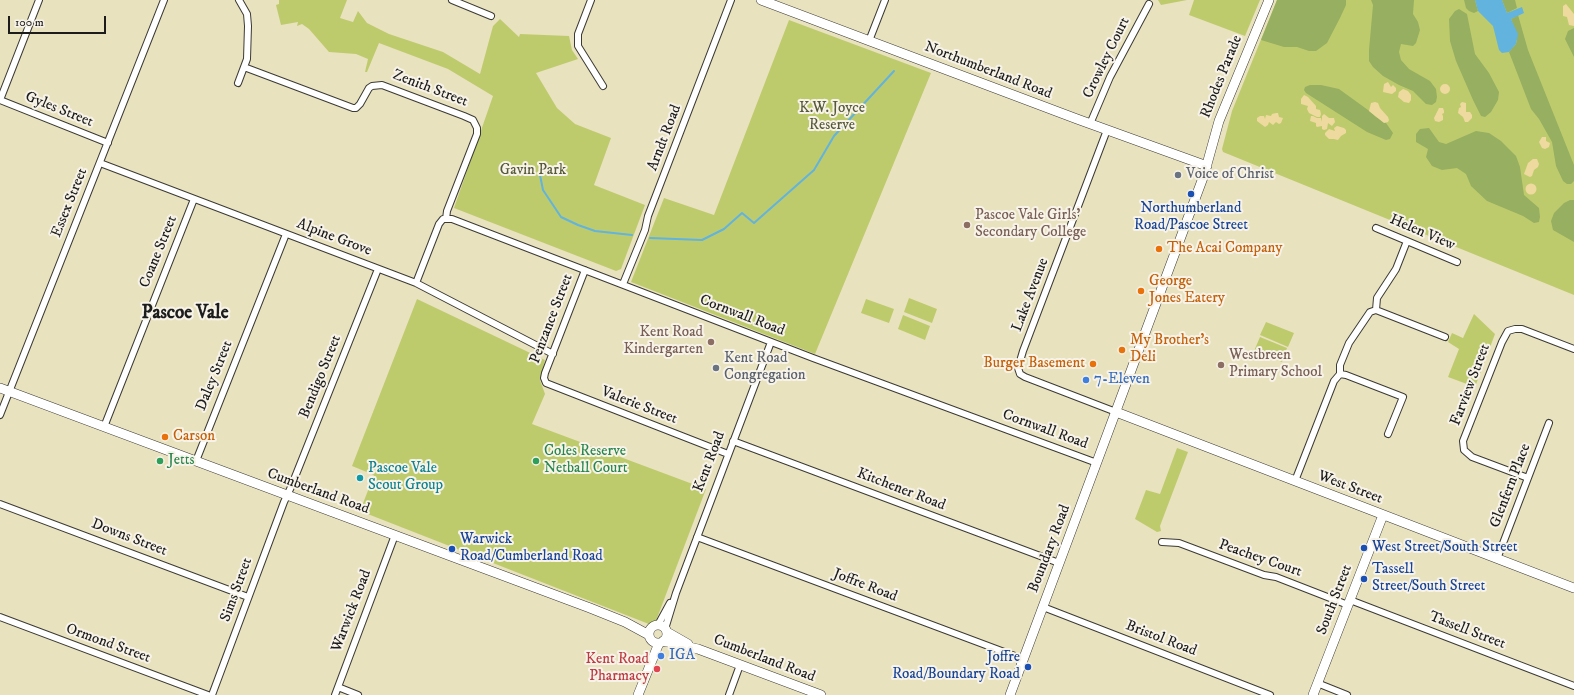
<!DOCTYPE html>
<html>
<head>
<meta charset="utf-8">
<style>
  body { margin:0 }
  #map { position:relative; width:1574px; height:695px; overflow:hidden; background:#e9e2bf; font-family:"IM FELL DW Pica",serif }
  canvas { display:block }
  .scale { position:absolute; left:8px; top:16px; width:98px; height:18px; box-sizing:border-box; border:2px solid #1c1c1c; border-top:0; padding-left:5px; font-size:12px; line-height:14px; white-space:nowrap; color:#1c1c1c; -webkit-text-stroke:3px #f7f3e8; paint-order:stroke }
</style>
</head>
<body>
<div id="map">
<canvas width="1574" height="695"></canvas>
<div class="scale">100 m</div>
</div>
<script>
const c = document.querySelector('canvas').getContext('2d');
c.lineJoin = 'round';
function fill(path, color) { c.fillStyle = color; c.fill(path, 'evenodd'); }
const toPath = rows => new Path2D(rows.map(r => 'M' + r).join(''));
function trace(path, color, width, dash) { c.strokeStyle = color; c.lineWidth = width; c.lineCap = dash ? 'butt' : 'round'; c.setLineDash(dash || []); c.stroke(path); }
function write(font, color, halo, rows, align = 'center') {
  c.font = font + ' "IM FELL DW Pica",serif'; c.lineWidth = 4; c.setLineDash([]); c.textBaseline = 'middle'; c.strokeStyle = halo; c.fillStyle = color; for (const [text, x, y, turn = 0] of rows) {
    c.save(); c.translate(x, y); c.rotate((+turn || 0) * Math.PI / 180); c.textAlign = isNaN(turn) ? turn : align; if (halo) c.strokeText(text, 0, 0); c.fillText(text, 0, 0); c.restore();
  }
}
const green = toPath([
  [279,0,347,0,340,18,353,22,358,11,367,23,389,34,443,52,480,74,493,26,500,19,519,37,520,34,569,36,572,50,578,59,536,73,557,108,575,124,611,138,594,185,645,205,621,269,616,271,454,208,493,96,448,69,379,43,367,72,365,72,368,59,356,54,329,52,309,29,302,24,297,26,298,22,281,25,276,5,279,4],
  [1158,0,1187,0,1161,5],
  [1194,0,1260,0,1245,36,1189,15],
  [1277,0,1574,0,1574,295,1223,152,1222,149,1232,111],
  [789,20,931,73,815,354,631,282,664,198,714,215],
  [909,298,937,309,932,323,904,312],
  [417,299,545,360,540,380,545,394,532,424,706,489,654,626,360,511,374,475,352,466],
  [866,299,894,309,889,323,861,313],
  [1474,314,1495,334,1475,387,1448,377,1459,349,1448,342,1452,333,1463,338],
  [903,315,930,326,925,340,898,329],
  [1266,322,1294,333,1288,347,1260,335],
  [1260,337,1287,348,1282,362,1254,351],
  [1177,448,1188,452,1160,526,1161,531,1157,532,1135,519,1146,490,1160,494]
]);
const forest = toPath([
  [1277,0,1346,0,1346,5,1340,18,1327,43,1316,51,1309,51,1297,47,1284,47,1261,40],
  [1371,0,1414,0,1413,14,1418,22,1420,30,1416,43,1413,46,1401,44,1399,52,1401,60,1409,69,1430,81,1436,89,1437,97,1436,102,1432,105,1426,104,1413,91,1399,85,1383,76,1373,67,1369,61,1369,50,1373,5],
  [1464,0,1475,0,1478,11,1474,13,1469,11,1466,8],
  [1502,0,1515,0,1517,8,1507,13],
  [1459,9,1467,14,1475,54,1489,73,1499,92,1498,100,1491,112,1485,117,1481,116,1473,100,1456,61,1450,41,1449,19,1455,11],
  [1518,15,1528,50,1574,165,1574,181,1571,184,1567,184,1563,181,1556,166,1552,142,1539,119,1531,109,1509,52,1516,44,1517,39,1517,34,1511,19],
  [1574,28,1574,57,1565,39,1568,31],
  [1310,85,1321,85,1339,89,1368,110,1376,117,1386,123,1393,133,1390,139,1386,140,1367,132,1306,93,1304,90,1305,87],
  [1429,128,1439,142,1446,144,1476,131,1489,133,1501,141,1516,156,1520,167,1524,195,1539,208,1540,217,1539,222,1534,223,1523,216,1487,201,1471,186,1466,174,1457,168,1442,170,1432,166,1426,157,1428,149,1416,142,1416,134,1420,129],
  [1570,200,1574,200,1574,242,1553,230,1551,221,1554,213,1564,203]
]);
const sand = toPath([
  [1566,4,1574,14,1574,26,1569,25,1567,17,1563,16,1563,6],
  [1388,82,1391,87,1393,85,1396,88,1396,91,1392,94,1383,92,1384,84],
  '1440 89a5 5 0 1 1 10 0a5 5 0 1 1-10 0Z',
  [1403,89,1408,91,1411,95,1411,100,1409,103,1404,102,1398,97,1399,92],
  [1304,95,1308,97,1316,106,1316,109,1320,110,1321,114,1320,117,1317,117,1309,113,1307,109,1308,106,1301,104,1301,99],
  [1375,102,1378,103,1380,108,1388,117,1389,120,1388,122,1384,123,1369,111,1371,103],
  [1462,102,1466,103,1466,112,1470,112,1472,115,1472,118,1468,122,1465,122,1463,117,1458,113,1459,108,1461,107,1460,104],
  [1439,108,1443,108,1444,111,1444,113,1442,114,1443,116,1443,120,1439,122,1435,121,1434,118],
  [1276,113,1278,113,1279,117,1283,118,1281,123,1279,124,1276,122,1273,125,1269,122,1268,125,1265,127,1257,121,1257,118,1260,116,1264,116,1265,119,1266,115,1271,116,1272,114],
  [1324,114,1329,118,1334,118,1335,122,1332,126,1328,123,1327,129,1324,130,1322,129,1322,126,1317,127,1316,126,1316,123,1310,121,1311,116,1313,116,1317,118,1321,118,1322,122,1322,116],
  [1337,126,1344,128,1346,130,1346,133,1341,136,1338,140,1334,139,1329,139,1325,135,1325,133,1329,129,1335,131,1334,128],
  [1542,137,1546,137,1546,141,1550,143,1549,147,1545,149,1542,148,1539,142],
  [1533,159,1537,159,1539,164,1538,167,1534,170,1532,176,1530,177,1524,174,1528,163],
  '1525.5 189a5.5 5.5 0 1 1 11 0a5.5 5.5 0 1 1-11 0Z'
]);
const water = toPath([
  [1475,0,1502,0,1507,13,1522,7,1524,13,1511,19,1518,34,1516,44,1509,52,1502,53,1499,50,1493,26,1478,11]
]);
const stream = toPath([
  [544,163,540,175,543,190,561,217,578,225,595,231,632,235],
  [650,238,702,240,724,229,742,213,754,223,814,170,834,136,894,71]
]);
const street = toPath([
  [452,0,491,16],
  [591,0,578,34,578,46,603,86],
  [869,41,885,0],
  [244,67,353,108,356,108,360,104,369,88,372,86,382,85,464,116,473,120,477,128,477,134,447,211,446,219],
  [238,83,247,59,248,26,247,14,239,0],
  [0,100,108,143],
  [0,100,39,0],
  [1090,124,1110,77,1149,4],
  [1107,130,1023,351,1018,368,1020,374,1025,377,1116,412],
  [100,163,416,283,553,354],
  [1376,228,1457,262],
  [585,270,545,373,544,378,546,383,728,454],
  [416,283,439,224,443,219,452,219,813,358,1097,463],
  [623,284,645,230,648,216,731,0],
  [1376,310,1445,337],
  [1340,374,1346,375,1403,397,1388,434],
  [0,415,164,0],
  [104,427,194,199],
  [733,441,1059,563],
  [196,461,286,234],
  [1528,478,1472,457,1464,450,1463,441,1502,342,1508,331,1515,329,1522,329,1574,349],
  [1295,481,1334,381,1340,374,1340,365,1349,343,1370,312,1376,310,1377,298,1396,269,1407,241],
  [0,504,248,597],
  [697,537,1023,659],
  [1162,542,1179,543,1264,575,1276,577,1348,605],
  [1497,559,1549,423],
  [1350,600,1574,686],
  [1043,607,1270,695],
  [0,617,208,695],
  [658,625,670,603],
  [665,629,676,593,771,342],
  [1317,683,1347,695],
  [338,687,358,695],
  [212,695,284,502,291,487,378,269],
  [335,695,395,535],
  [729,695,740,665]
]);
const secondary = toPath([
  [761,0,1077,119,1207,166],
  [0,388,590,608,625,622,649,635],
  [1116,412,1574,588],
  '649 634a9 9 0 1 1 18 0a9 9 0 1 1-18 0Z',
  [667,632,688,644],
  [663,641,698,649,821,695],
  [638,695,659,643],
  [1010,695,1204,175,1219,121,1269,0],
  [1313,695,1383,515]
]);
const markers = [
  [1178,175,4,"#6b7280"],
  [1191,194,4,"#1a4fb4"],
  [967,225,4,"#8d6e63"],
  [1159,249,4,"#e8710a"],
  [1141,291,4,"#e8710a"],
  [711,342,4,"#8d6e63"],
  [1122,350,4,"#e8710a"],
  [1093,364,4,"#e8710a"],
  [1221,365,4,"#8d6e63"],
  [716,368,4,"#6b7280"],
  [1086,380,4,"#3f7fe0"],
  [165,437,4,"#e8710a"],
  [160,461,4,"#2e9e5b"],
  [536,461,4,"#2e9e5b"],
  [360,478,4,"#0f9aa8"],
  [1364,548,4,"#1a4fb4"],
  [452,549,4,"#1a4fb4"],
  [1364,579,4,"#1a4fb4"],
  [661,656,4,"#3f7fe0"],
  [1028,667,4,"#1a4fb4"],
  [657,669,4,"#e0444e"]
];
const streetNames = [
  ["Crowley Court",1107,58,-64],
  ["Northumberland Road",988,71,21],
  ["Rhodes Parade",1222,77,-68],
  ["Zenith Street",430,89,21],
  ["Gyles Street",59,110,22],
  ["Arndt Road",665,138,-69],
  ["Essex Street",70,203,-68],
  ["Helen View",1422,233,23],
  ["Alpine Grove",334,238,21],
  ["Coane Street",159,252,-68],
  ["Lake Avenue",1031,295,-69],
  ["Cornwall Road",742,316,21],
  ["Penzance Street",552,319,-69],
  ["Daley Street",215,376,-68],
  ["Bendigo Street",321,377,-68],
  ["Farview Street",1471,385,-69],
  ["Valerie Street",639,406,21],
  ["Cornwall Road",1045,430,20],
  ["Kent Road",710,462,-69],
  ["Glenfern Place",1511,486,-69],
  ["West Street",1350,488,21],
  ["Kitchener Road",901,490,21],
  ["Cumberland Road",318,492,20],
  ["Downs Street",129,538,21],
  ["Boundary Road",1050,549,-69],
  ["Peachey Court",1260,559,19],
  ["Joffre Road",865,586,21],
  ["Sims Street",237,590,-70],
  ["South Street",1335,600,-69],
  ["Warwick Road",352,611,-69],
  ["Tassell Street",1467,631,21],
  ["Bristol Road",1161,639,21],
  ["Ormond Street",108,644,20],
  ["Cumberland Road",764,659,21]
];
const parkNames = [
  ["K.W. Joyce",832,109],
  ["Reserve",832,126],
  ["Gavin Park",533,171]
];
const worshipNames = [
  ["Voice of Christ",1186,175],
  ["Kent Road",724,359],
  ["Congregation",724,376]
];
const transitNames = [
  ["Northumberland",1191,209,"center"],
  ["Road/Pascoe Street",1191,226,"center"],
  ["Warwick",460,540],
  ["Road/Cumberland Road",460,557],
  ["West Street/South Street",1372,548],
  ["Tassell",1372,570],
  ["Street/South Street",1372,587],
  ["Joffre",1020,658,"right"],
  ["Road/Boundary Road",1020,675,"right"]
];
const educationNames = [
  ["Pascoe Vale Girls'",975,216],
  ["Secondary College",975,233],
  ["Kent Road",703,333,"right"],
  ["Kindergarten",703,350,"right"],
  ["Westbreen",1229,356],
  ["Primary School",1229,373]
];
const foodNames = [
  ["The Acai Company",1167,249],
  ["George",1149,282],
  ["Jones Eatery",1149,299],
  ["My Brother's",1130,341],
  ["Deli",1130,358],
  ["Burger Basement",1085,364,"right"],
  ["Carson",173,437]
];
const shopNames = [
  ["7-Eleven",1094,380],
  ["IGA",669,656]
];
const leisureNames = [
  ["Coles Reserve",544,452],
  ["Netball Court",544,469],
  ["Jetts",168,461]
];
const cultureNames = [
  ["Pascoe Vale",368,469],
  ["Scout Group",368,486]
];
const healthNames = [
  ["Kent Road",649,660],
  ["Pharmacy",649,677]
];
const districtNames = [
  ["Pascoe Vale",185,314]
];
fill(green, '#becb6d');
fill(forest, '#96af60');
fill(sand, '#eeda9e');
fill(water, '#62b3dd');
trace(stream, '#62b3dd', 2);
trace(street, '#3b3a34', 8);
trace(secondary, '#3b3a34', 10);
trace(street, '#fff', 6);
trace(secondary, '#fff', 9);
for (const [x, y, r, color] of markers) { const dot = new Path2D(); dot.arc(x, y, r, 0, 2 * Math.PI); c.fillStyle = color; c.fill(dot); trace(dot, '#f7f3e8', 1.5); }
write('15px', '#1c1c1c', '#f7f3e8', streetNames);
write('15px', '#555938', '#f7f3e8', parkNames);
write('15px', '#5b616d', '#f7f3e8', worshipNames, 'left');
write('15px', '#164399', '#f7f3e8', transitNames, 'left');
write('15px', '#785e54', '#f7f3e8', educationNames, 'left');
write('15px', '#c56008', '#f7f3e8', foodNames, 'left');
write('15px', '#366cbe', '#f7f3e8', shopNames, 'left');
write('15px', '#27864d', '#f7f3e8', leisureNames, 'left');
write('15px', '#0d838f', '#f7f3e8', cultureNames, 'left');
write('15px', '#be3a42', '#f7f3e8', healthNames, 'right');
write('bold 19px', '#1c1c1c', '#f7f3e8', districtNames);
</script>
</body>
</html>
